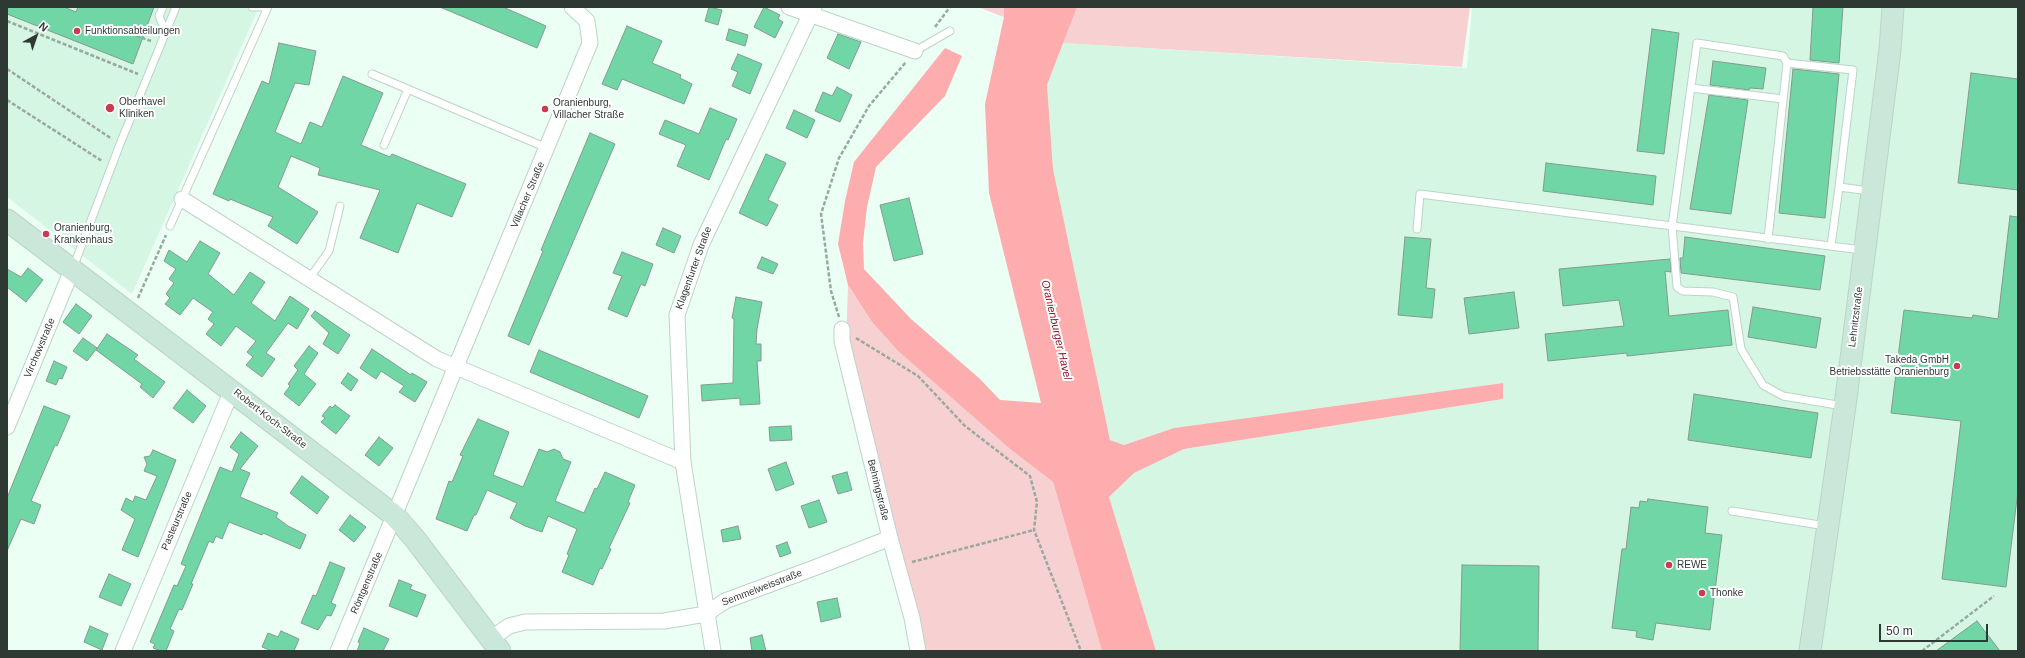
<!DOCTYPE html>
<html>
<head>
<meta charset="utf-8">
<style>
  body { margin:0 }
  #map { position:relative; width:2025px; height:658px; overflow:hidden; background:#ebfff4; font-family:Helvetica,sans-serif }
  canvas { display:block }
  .frame { position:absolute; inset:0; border:8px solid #2f3934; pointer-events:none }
  .north { position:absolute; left:16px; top:16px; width:40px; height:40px; -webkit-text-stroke:3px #fff; paint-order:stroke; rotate:40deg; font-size:11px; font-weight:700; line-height:16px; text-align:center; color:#2f3934 }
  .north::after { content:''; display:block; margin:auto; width:14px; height:18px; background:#2f3934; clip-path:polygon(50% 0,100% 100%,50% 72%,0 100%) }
  .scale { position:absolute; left:1879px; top:624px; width:109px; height:18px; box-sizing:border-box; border:2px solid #2f3934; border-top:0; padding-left:5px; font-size:12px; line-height:14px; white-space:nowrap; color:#2f3934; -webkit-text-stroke:3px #fff; paint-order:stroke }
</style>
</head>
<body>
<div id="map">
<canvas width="2025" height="658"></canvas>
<div class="frame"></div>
<div class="north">N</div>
<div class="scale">50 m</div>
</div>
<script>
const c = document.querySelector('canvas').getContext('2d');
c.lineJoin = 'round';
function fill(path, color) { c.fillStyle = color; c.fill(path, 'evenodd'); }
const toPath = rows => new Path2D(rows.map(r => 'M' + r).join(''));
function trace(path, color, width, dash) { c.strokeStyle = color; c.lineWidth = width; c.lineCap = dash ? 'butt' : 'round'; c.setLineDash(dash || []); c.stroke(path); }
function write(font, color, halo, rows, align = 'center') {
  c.font = font + ' Helvetica,sans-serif'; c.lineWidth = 4; c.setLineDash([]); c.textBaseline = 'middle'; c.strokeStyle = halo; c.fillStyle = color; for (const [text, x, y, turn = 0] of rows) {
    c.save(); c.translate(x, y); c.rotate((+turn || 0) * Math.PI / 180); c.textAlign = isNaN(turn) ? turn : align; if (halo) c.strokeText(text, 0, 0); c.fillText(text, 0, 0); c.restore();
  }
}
const built = toPath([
  [7,7,259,7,132,294,7,197],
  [1472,7,2018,7,2018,651,1156,651,1109,497,1134,473,1184,449,1503,399,1503,383,1174,428,1124,445,1110,440,1053,169,1047,85,1063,43,1467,68]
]);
const green = toPath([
  [978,7,1004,7,1004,17],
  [1077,7,1470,7,1462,67,1063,43],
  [848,285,872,322,898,351,1010,449,1053,482,1102,651,923,651,846,344]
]);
const water = toPath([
  [1004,7,1077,7,1047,85,1053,169,1110,440,1124,445,1174,428,1503,383,1503,399,1184,449,1134,473,1109,497,1156,651,1102,651,1053,482,1010,449,898,351,872,322,848,285,838,244,845,201,854,162,945,48,962,56,945,96,876,167,867,207,863,243,864,269,911,319,980,379,1000,400,1041,403,989,193,985,104,1004,17]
]);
const building = toPath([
  [7,7,64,7,76,12,78,7,154,7,133,64,7,14,7,7],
  [440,7,503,7,546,26,537,48,440,7],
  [709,7,722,10,718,25,705,21,709,7],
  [764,7,780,15,778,19,783,22,775,38,754,27,764,7],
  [1813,7,1843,7,1839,63,1810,60,1813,7],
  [627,26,662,41,652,63,681,75,680,78,692,84,684,104,622,79,617,90,602,84,627,26],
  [729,29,748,35,745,46,726,40,729,29],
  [1652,29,1679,33,1664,154,1637,151,1652,29],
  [838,34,861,42,849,69,827,58,838,34],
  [279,43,316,51,309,85,295,83,275,132,301,144,310,122,322,127,343,76,383,93,361,145,390,157,392,154,466,184,452,217,417,203,398,253,360,238,380,190,318,175,320,168,291,156,278,187,318,212,297,244,268,226,273,217,230,199,229,201,213,194,262,81,269,84,279,43],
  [738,54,762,64,750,94,732,86,738,72,731,69,738,54],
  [1713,61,1766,68,1763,89,1750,88,1749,90,1710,85,1713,61],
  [1793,69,1839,74,1825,218,1779,213,1793,69],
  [1971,73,2018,79,2018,190,1958,183,1971,73],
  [837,87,852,95,840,122,815,111,823,92,832,96,837,87],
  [1709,95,1748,100,1731,214,1690,209,1709,95],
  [710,108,737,119,728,140,726,139,709,180,677,166,686,145,659,134,665,120,699,134,710,108],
  [794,110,815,120,807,138,786,128,794,110],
  [590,133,615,144,529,345,508,336,543,251,541,250,590,133],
  [766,154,786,163,768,200,778,205,767,226,739,213,766,154],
  [1546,163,1656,176,1653,205,1543,191,1546,163],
  [909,198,923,254,894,261,880,205,909,198],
  [2010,216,2018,217,2018,491,2006,587,1942,579,1961,421,1891,413,1904,310,1972,318,1973,315,1998,319,2010,216],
  [663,228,681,236,674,253,656,245,663,228],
  [1405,237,1431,239,1426,288,1435,289,1432,318,1398,315,1405,237],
  [1685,237,1825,256,1820,290,1681,273,1680,258,1683,258,1685,237],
  [200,241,220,253,208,274,234,295,250,272,265,282,251,303,275,321,290,296,309,309,297,329,288,323,266,353,275,359,262,377,246,365,253,357,247,352,256,341,236,326,221,346,206,334,214,324,208,319,213,312,193,298,180,315,165,304,170,298,166,294,174,283,169,279,176,269,164,261,169,250,187,262,200,241],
  [622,252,653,264,645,286,641,284,627,317,608,309,622,276,613,273,622,252],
  [762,257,778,264,773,274,757,268,762,257],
  [1670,259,1671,272,1665,271,1669,316,1728,310,1732,345,1627,356,1627,353,1548,361,1545,334,1624,326,1619,300,1563,306,1559,269,1670,259],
  [28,268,43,280,26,302,7,287,7,269,21,277,28,268],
  [1514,292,1519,328,1469,334,1464,298,1514,292],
  [736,297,762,302,757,329,756,344,761,344,761,361,757,361,760,404,740,405,740,398,702,401,701,385,733,383,734,319,732,318,736,297],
  [76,304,92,316,79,334,63,322,76,304],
  [1753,307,1821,318,1816,348,1748,337,1753,307],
  [315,311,350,335,338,354,323,344,329,333,311,316,315,311],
  [107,334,138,355,134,359,165,382,153,398,140,387,142,384,96,350,107,334],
  [83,338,97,348,87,361,73,351,83,338],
  [309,346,318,353,304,374,316,384,299,406,284,394,290,386,288,384,298,370,294,366,309,346],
  [372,349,411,375,412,373,427,382,415,402,399,392,404,386,381,371,376,379,360,368,372,349],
  [539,350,648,396,639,418,530,372,539,350],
  [54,361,67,367,62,379,59,378,56,385,46,381,54,361],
  [348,373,358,380,351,391,341,383,348,373],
  [187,390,206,406,193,423,173,408,187,390],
  [1694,394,1818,413,1811,458,1688,440,1694,394],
  [335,405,350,416,336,434,321,422,325,418,322,416,330,406,332,408,335,405],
  [44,406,70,416,57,446,55,445,31,501,41,505,34,524,21,519,7,551,7,498,44,406],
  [478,419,509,432,493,475,523,487,539,449,547,452,554,449,560,452,563,459,571,462,555,501,584,513,595,488,597,489,605,472,635,485,628,502,630,503,609,548,611,549,602,569,600,568,593,585,562,572,569,555,567,554,577,529,548,516,542,532,525,526,510,518,517,503,487,490,476,515,474,515,467,531,436,519,449,481,452,482,463,456,460,455,478,419],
  [791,426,792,440,770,441,769,427,791,426],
  [241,432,258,446,240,469,250,473,240,497,278,513,276,517,288,526,306,535,300,549,263,533,262,535,229,522,222,539,216,536,213,543,209,541,191,584,193,584,182,610,179,609,170,629,174,631,166,651,161,651,153,648,155,644,150,642,174,585,177,586,186,566,181,564,220,467,232,472,239,454,230,447,241,432],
  [379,437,393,448,379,466,365,455,379,437],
  [153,450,176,460,138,557,122,550,135,519,121,510,126,498,133,502,135,496,146,500,157,476,144,471,147,464,144,457,150,456,153,450],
  [786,462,794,484,776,491,768,469,786,462],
  [847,472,852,490,838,494,832,476,847,472],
  [302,476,329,497,317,514,290,493,302,476],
  [1648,499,1708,507,1705,533,1722,535,1710,630,1656,623,1653,640,1636,637,1637,631,1612,628,1622,549,1626,549,1631,507,1639,508,1640,501,1647,502,1648,499],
  [819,500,827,522,809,528,801,506,819,500],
  [350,515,366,527,354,542,339,530,350,515],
  [738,526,741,539,723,542,721,530,738,526],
  [787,542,791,553,780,557,776,546,787,542],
  [330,562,345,568,331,603,336,605,331,616,327,615,318,630,301,623,313,595,316,596,330,562],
  [1462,565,1539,566,1538,651,1460,651,1462,565],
  [109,574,131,584,121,606,99,597,109,574],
  [399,580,412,585,410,589,426,595,417,617,389,606,399,580],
  [837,598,841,617,821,622,817,602,837,598],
  [1977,621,2000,651,1936,651,1977,621],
  [90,626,108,634,102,650,84,642,90,626],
  [364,628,389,639,383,651,357,651,360,643,358,642,364,628],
  [281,631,299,639,294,651,272,651,262,647,268,633,278,637,281,631],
  [762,635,766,651,752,651,750,638,762,635]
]);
const path = toPath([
  [7,21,138,74],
  [935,27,950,7],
  [119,30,151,41],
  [7,69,112,139],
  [7,100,102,161],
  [138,298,166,235],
  [839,317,831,291,821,214,839,158,869,106,906,62],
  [856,338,918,376,965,426,1030,476,1037,502,1034,530,1081,651],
  [912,562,1034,530],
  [1922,651,1994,596]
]);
const lane = toPath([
  [163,7,159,16,166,33],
  [252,7,262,7],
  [915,51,950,31],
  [1787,63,1853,70,1839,187],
  [372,74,547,148],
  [1691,88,1783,99],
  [384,145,408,89],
  [170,226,268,7],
  [1417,229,1420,194,1862,250],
  [1768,239,1787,63,1783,56,1697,43,1672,226,1677,287,1683,291,1713,292,1733,297,1741,349,1763,385,1783,396,1843,406],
  [1831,246,1839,187,1870,191],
  [73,268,120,144,176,7],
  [309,279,329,251,340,206],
  [1732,511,1826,526]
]);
const street = toPath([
  [789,7,915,51],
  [182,199,437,359,683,462],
  [842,329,842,341,890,538,912,618,918,651],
  [7,427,72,270],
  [492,638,509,626,525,622,664,621,706,614,725,601,822,565,890,538],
  [123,651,232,390],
  [338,651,590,43,587,21,572,7],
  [713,651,683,462,677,315,701,245,814,7]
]);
const secondary = toPath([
  [7,220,395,516,415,539,500,651],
  [1810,651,1845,406,1890,50,1893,7]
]);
const markers = [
  [77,31,4,"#cb3b4f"],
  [110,108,5,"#cb3b4f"],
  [545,109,4,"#cb3b4f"],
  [46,234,4,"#cb3b4f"],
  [1957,366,4,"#cb3b4f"],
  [1669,565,4,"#cb3b4f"],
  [1702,593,4,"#cb3b4f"]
];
const poiNames = [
  ["Funktionsabteilungen",85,31],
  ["Oberhavel",119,102],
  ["Kliniken",119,114],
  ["Oranienburg,",553,103],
  ["Villacher Straße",553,115],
  ["Oranienburg,",54,228],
  ["Krankenhaus",54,240],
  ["Takeda GmbH",1949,360,"right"],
  ["Betriebsstätte Oranienburg",1949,372,"right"],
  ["REWE",1677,565],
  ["Thonke",1710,593]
];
const streetNames = [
  ["Villacher Straße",528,195,-67],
  ["Klagenfurter Straße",694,268,-70],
  ["Lehnitzstraße",1856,317,-83],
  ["Virchowstraße",40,348,-67],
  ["Robert-Koch-Straße",270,419,38],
  ["Behringstraße",878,490,76],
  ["Pasteurstraße",177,521,-67],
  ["Röntgenstraße",367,583,-67],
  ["Semmelweisstraße",762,588,-21]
];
const waterNames = [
  ["Oranienburger Havel",1056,330,77]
];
fill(built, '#d6f6e4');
fill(green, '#f7d1d1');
fill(water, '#feadaf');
fill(building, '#70d6a6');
trace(building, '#849b8e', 1);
trace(lane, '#bcd4c6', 9);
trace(street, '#bcd4c6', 17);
trace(secondary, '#bcd4c6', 23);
trace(path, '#99a9a0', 2.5, [4, 2]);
trace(lane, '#fff', 7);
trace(street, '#fff', 15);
trace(secondary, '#cae8da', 21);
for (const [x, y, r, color] of markers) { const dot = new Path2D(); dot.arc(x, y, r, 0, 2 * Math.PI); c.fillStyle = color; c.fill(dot); trace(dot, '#fff', 1.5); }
write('10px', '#2f3934', '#fff', poiNames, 'left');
write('10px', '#2f3934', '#fff', streetNames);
write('italic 11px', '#8b172c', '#fff', waterNames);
</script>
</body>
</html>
